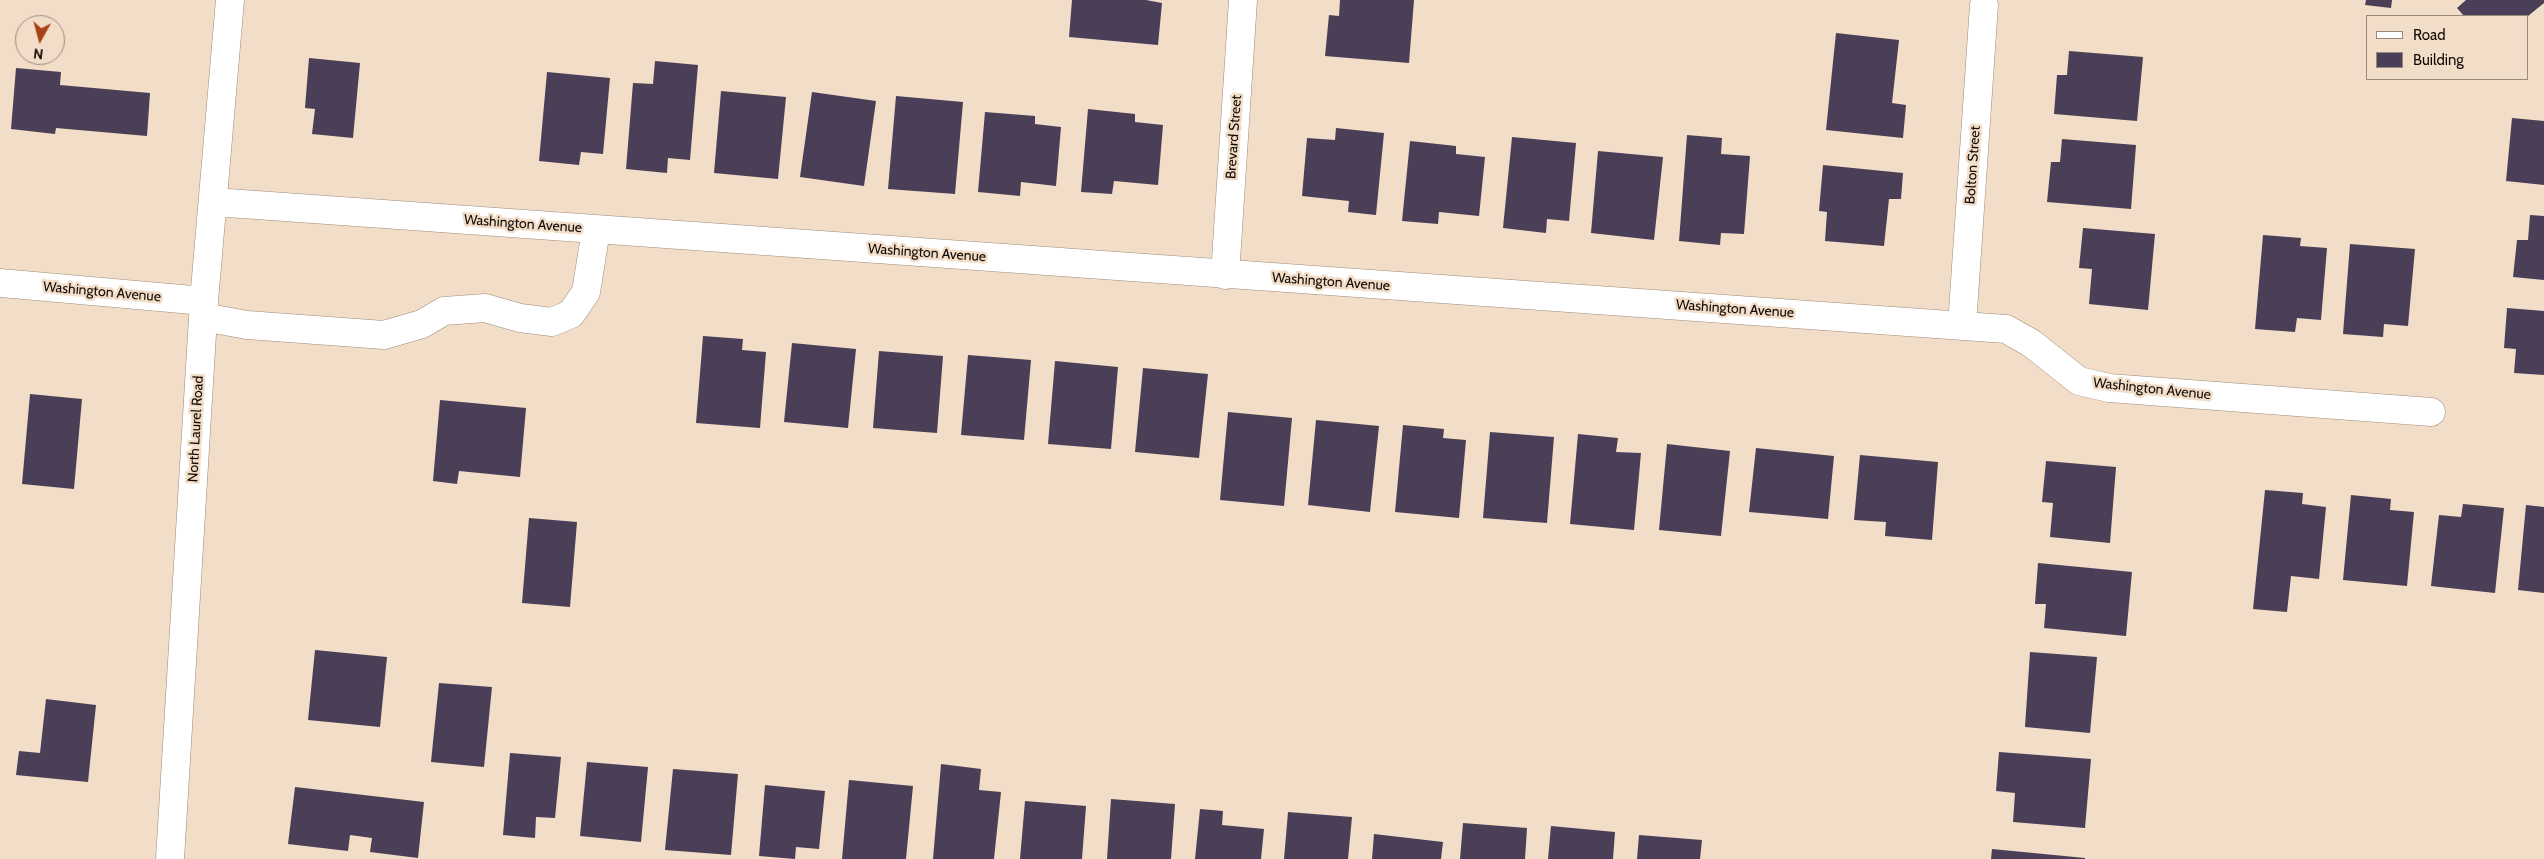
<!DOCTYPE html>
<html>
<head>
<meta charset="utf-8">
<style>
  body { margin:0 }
  #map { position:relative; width:2544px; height:859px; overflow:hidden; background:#f2ddc8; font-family:Cabin,sans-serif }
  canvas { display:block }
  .legend { position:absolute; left:2366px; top:15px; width:162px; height:65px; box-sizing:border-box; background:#f2ddc8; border:1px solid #98897a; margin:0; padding:6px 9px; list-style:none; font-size:15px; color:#120b05 }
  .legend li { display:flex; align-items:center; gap:10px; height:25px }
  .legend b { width:25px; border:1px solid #98897a }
  .north { position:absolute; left:15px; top:15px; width:50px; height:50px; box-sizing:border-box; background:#f2ddc8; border:1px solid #98897a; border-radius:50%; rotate:187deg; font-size:14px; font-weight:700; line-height:20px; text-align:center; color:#120b05 }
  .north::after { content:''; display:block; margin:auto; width:18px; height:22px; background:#a74214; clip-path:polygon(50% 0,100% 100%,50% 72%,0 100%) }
</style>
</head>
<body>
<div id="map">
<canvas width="2544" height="859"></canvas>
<ul class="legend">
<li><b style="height:6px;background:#fff"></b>Road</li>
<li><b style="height:14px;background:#4a3f56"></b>Building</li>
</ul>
<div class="north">N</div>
</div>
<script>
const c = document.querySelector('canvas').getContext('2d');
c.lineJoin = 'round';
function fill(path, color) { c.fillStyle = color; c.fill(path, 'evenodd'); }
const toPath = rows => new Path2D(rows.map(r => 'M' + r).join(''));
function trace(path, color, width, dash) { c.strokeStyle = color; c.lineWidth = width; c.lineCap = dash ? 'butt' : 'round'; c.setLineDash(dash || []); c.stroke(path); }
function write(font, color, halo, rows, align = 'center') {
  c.font = font + ' Cabin,sans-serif'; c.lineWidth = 5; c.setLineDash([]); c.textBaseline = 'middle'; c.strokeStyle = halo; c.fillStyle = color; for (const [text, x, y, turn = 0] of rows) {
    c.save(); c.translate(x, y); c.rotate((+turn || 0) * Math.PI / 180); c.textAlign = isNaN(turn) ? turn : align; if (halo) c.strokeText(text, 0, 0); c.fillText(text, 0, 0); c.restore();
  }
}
const building = toPath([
  [1072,0,1146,0,1162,3,1158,45,1069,37],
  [1340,0,1414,0,1409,63,1325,56,1329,15,1339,16],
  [2366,0,2392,0,2391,8,2365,5],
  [2466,0,2544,0,2544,3,2528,16,2464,16,2457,8],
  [1836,33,1899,40,1892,103,1906,105,1903,138,1826,130],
  [2069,51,2143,57,2137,121,2054,114,2057,75,2067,75],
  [309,58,360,63,353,138,312,134,315,109,305,108],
  [655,61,698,65,690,160,668,158,667,173,626,169,633,83,653,84],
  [16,68,61,72,60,85,150,93,147,136,56,128,55,134,11,129],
  [547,72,610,78,603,154,581,152,579,165,539,161],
  [721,91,786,97,778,179,714,173],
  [812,92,876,101,864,186,800,177],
  [896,96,963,102,955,194,888,189],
  [1088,109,1135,114,1135,122,1163,125,1158,185,1114,181,1112,194,1081,192],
  [985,112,1035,116,1035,124,1061,127,1056,186,1021,182,1020,196,978,192],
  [2512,118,2544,121,2544,185,2506,181],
  [1336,128,1384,133,1376,215,1348,212,1349,201,1302,196,1307,138,1335,140],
  [1687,135,1722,138,1721,154,1750,156,1744,234,1721,233,1720,245,1679,241],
  [1512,137,1576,143,1569,221,1547,219,1546,233,1503,228],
  [2062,139,2136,145,2131,209,2047,202,2051,162,2060,162],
  [1410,141,1456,146,1456,154,1485,157,1479,216,1439,212,1438,224,1402,221],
  [1598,151,1663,157,1654,240,1591,233],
  [1823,165,1903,173,1901,199,1889,199,1884,246,1825,241,1827,212,1819,211],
  [2530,215,2544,216,2544,280,2513,277,2517,240,2528,240],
  [2083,228,2155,234,2148,310,2089,304,2092,269,2079,268],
  [2263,235,2301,238,2300,246,2327,248,2321,320,2297,318,2295,332,2255,329],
  [2350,244,2415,249,2408,326,2384,324,2383,337,2343,334],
  [2507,308,2544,311,2544,375,2514,373,2516,349,2504,348],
  [703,336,743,339,742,350,766,352,760,428,696,423],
  [792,343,856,349,848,428,784,422],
  [879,351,943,356,937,433,873,428],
  [968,355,1031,360,1024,440,961,435],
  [1055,361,1118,367,1111,449,1048,444],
  [1143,368,1208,374,1199,458,1135,452],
  [30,394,82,399,74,489,22,484],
  [440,400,526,408,520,477,459,471,457,484,433,481],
  [1228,412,1292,418,1284,506,1220,500],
  [1316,420,1379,426,1370,512,1308,505],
  [1403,425,1444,429,1443,438,1466,440,1459,518,1395,512],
  [1490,432,1554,437,1547,523,1483,518],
  [1578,434,1618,438,1616,452,1641,453,1634,530,1570,524],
  [1667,444,1730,451,1721,536,1659,530],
  [1756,448,1834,456,1828,519,1749,512],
  [1860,455,1938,462,1932,540,1885,536,1886,522,1854,520],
  [2046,461,2116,467,2110,543,2050,537,2053,503,2042,502],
  [2265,490,2303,493,2302,504,2326,507,2319,579,2291,576,2287,612,2253,609],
  [2351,495,2391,499,2390,510,2414,512,2407,586,2343,580],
  [2463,504,2504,508,2495,593,2431,586,2439,515,2461,517],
  [2526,505,2544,507,2544,593,2518,590],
  [529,518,577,522,570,607,522,603],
  [2038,563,2132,572,2126,636,2044,628,2046,604,2035,604],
  [315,650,387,657,380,727,308,720],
  [2030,652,2097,657,2090,733,2025,727],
  [439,683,492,687,484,767,431,762],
  [46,699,96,705,88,782,16,775,19,751,40,753],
  [1999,752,2091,759,2085,828,2013,822,2015,793,1996,791],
  [510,753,561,757,555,818,536,817,535,838,503,835],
  [587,762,648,767,641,842,580,836],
  [941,764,981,769,979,790,1001,792,994,859,933,859],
  [673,769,738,774,731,855,665,850],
  [849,780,913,786,906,859,842,859],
  [765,785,825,791,819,849,796,847,795,859,759,856],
  [295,787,424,802,418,858,370,852,372,838,350,835,348,851,288,844],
  [1111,799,1175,804,1171,859,1107,859],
  [1025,801,1086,806,1082,859,1020,859],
  [1200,809,1223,811,1222,825,1264,829,1261,859,1195,859],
  [1288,812,1352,817,1348,859,1284,859],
  [1463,823,1527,828,1525,859,1460,859],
  [1551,826,1615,832,1613,859,1548,859],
  [1374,834,1443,842,1441,859,1372,859],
  [1639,835,1702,840,1700,859,1637,859],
  [1992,849,2085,858,2085,859,1991,859]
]);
const minor = toPath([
  [214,202,2006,329,2031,343,2079,381,2109,388,2431,412],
  [1225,275,1243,0],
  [0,283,204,301],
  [203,317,247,325,384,335,422,324,444,311,485,308,520,318,552,322,571,314,586,292,596,230],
  [1962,325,1984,5],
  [170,859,204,301,230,0]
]);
const streetNames = [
  ["Brevard Street",1234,137,-86],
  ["Bolton Street",1973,165,-86],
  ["Washington Avenue",523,224,4],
  ["Washington Avenue",927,253,4],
  ["Washington Avenue",1331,282,4],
  ["Washington Avenue",102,292,5],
  ["Washington Avenue",1735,309,4],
  ["Washington Avenue",2152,389,6],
  ["North Laurel Road",196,429,-87]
];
fill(building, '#4a3f56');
trace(minor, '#9f8b78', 29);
trace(minor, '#fff', 28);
write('14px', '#120b05', '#f2ddc8', streetNames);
</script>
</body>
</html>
